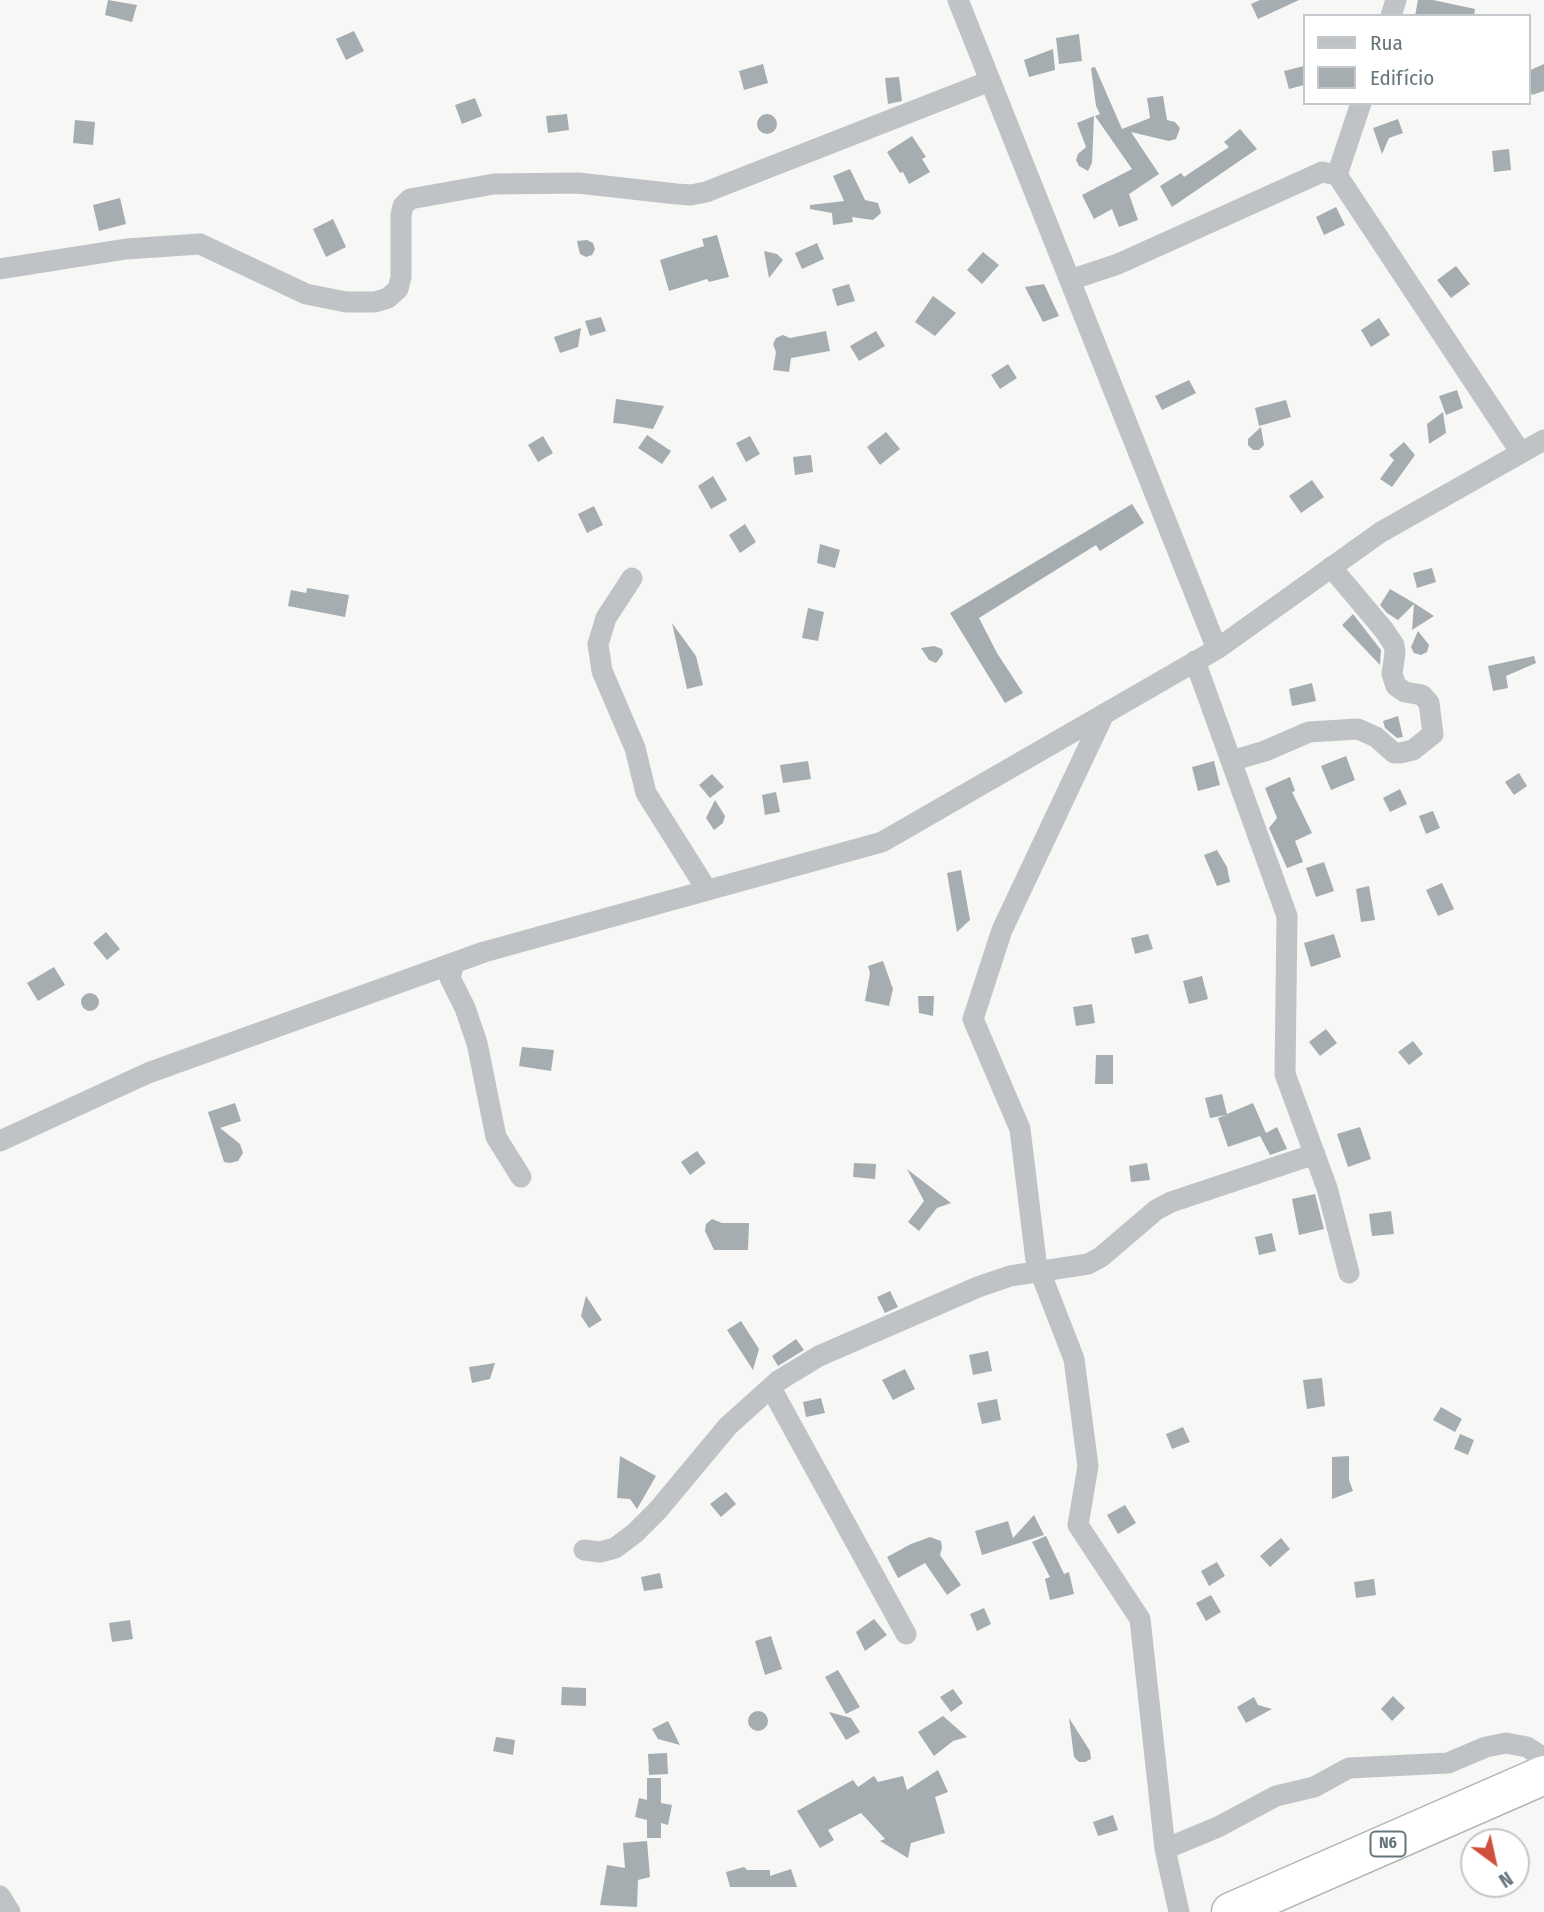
<!DOCTYPE html>
<html>
<head>
<meta charset="utf-8">
<style>
  body { margin:0 }
  #map { position:relative; width:1544px; height:1912px; overflow:hidden; background:#f7f7f5; font-family:"Fira Sans Condensed",sans-serif }
  canvas { display:block }
  .legend { position:absolute; left:1303px; top:14px; width:228px; height:91px; box-sizing:border-box; background:#fff; border:2px solid #c2c8cb; margin:0; padding:9px 12px; list-style:none; font-size:21px; color:#66757c }
  .legend li { display:flex; align-items:center; gap:14px; height:35px }
  .legend b { width:35px; border:2px solid #c2c8cb }
  .north { position:absolute; left:1460px; top:1828px; width:70px; height:70px; box-sizing:border-box; background:#fff; border:2px solid #c2c8cb; border-radius:50%; rotate:147deg; font-size:19px; font-weight:700; line-height:28px; text-align:center; color:#66757c }
  .north::after { content:''; display:block; margin:auto; width:24px; height:32px; background:#cf513d; clip-path:polygon(50% 0,100% 100%,50% 72%,0 100%) }
</style>
</head>
<body>
<div id="map">
<canvas width="1544" height="1912"></canvas>
<ul class="legend">
<li><b style="height:9px;background:#bfc3c6"></b>Rua</li>
<li><b style="height:19px;background:#a5adb1"></b>Edifício</li>
</ul>
<div class="north">N</div>
</div>
<script>
const c = document.querySelector('canvas').getContext('2d');
c.lineJoin = 'round';
function fill(path, color) { c.fillStyle = color; c.fill(path, 'evenodd'); }
const toPath = rows => new Path2D(rows.map(r => 'M' + r).join(''));
function trace(path, color, width, dash) { c.strokeStyle = color; c.lineWidth = width; c.lineCap = dash ? 'butt' : 'round'; c.setLineDash(dash || []); c.stroke(path); }
function write(font, color, halo, rows, align = 'center') {
  c.font = font + ' "Fira Sans Condensed",sans-serif'; c.lineWidth = 7; c.setLineDash([]); c.textBaseline = 'middle'; c.strokeStyle = halo; c.fillStyle = color; for (const [text, x, y, turn = 0] of rows) {
    c.save(); c.translate(x, y); c.rotate((+turn || 0) * Math.PI / 180); c.textAlign = isNaN(turn) ? turn : align; if (halo) c.strokeText(text, 0, 0); c.fillText(text, 0, 0); c.restore();
  }
}
const building = toPath([
  [108,0,137,5,132,22,105,15],
  [1260,0,1299,0,1258,19,1251,4],
  [1418,0,1433,0,1475,9,1474,16,1415,16],
  [354,31,364,51,346,60,336,39],
  [1079,34,1082,61,1059,64,1056,38],
  [1053,49,1055,70,1029,77,1024,60],
  [763,64,768,83,744,90,739,71],
  [1544,64,1544,91,1532,95,1528,85,1528,71],
  [1304,66,1304,85,1289,89,1284,71],
  [1095,67,1122,129,1150,118,1147,98,1163,96,1167,120,1175,122,1180,128,1176,139,1169,141,1131,132,1159,174,1129,194,1138,220,1119,227,1112,209,1094,219,1082,195,1132,169,1095,116,1100,114,1096,106,1091,68],
  [899,77,902,101,888,104,885,78],
  [475,98,482,116,462,124,455,105],
  [567,114,569,130,548,133,546,116],
  '757 124a10 10 0 1 1 20 0a10 10 0 1 1-20 0Z',
  [1094,116,1092,163,1088,171,1079,166,1076,160,1078,154,1086,147,1077,123],
  [1398,119,1403,133,1389,138,1382,154,1373,128],
  [75,120,95,122,93,145,73,143],
  [1240,129,1257,149,1172,207,1160,186,1181,173,1184,177,1229,147,1224,142],
  [912,136,926,157,922,159,930,172,909,184,903,172,900,173,887,152],
  [1509,149,1511,170,1494,172,1492,151],
  [850,169,865,200,878,203,881,213,873,220,852,217,853,222,833,225,832,213,810,209,810,205,844,201,833,176],
  [120,198,126,224,99,231,93,205],
  [1336,207,1345,225,1324,235,1316,217],
  [333,219,346,247,326,257,313,229],
  [717,235,729,277,709,282,707,279,669,291,660,260,704,246,702,239],
  [577,241,587,240,593,243,595,249,592,255,586,257,580,254],
  [817,243,824,259,802,269,795,253],
  [764,251,777,254,783,260,769,278],
  [983,252,999,265,982,284,967,270],
  [1456,266,1470,284,1451,298,1437,280],
  [849,284,855,301,837,306,832,289],
  [1044,284,1059,316,1043,322,1025,287],
  [933,296,956,313,935,336,915,322],
  [601,317,606,331,590,336,585,321],
  [1379,318,1390,335,1371,347,1361,330],
  [581,328,578,347,560,353,554,337],
  [826,331,830,351,791,358,789,372,773,370,776,352,773,344,776,338,783,335,790,338],
  [876,331,885,346,859,361,850,346],
  [1008,364,1017,378,1000,389,991,375],
  [1189,380,1196,393,1162,410,1155,396],
  [1457,390,1463,408,1446,415,1439,396],
  [616,399,664,406,653,429,624,424,613,423],
  [1286,400,1291,417,1259,426,1255,408],
  [1443,412,1446,433,1429,444,1427,424],
  [1261,427,1264,445,1259,450,1253,450,1248,445,1248,439],
  [886,432,900,449,880,465,867,447],
  [647,435,671,451,662,464,638,448],
  [543,436,553,453,538,462,528,445],
  [750,436,760,454,746,462,736,443],
  [1404,442,1415,455,1392,487,1380,479,1394,460,1389,455],
  [811,455,813,472,795,475,793,457],
  [713,476,727,500,711,509,698,486],
  [1312,480,1324,497,1301,513,1289,496],
  [1132,504,1144,523,1100,551,1096,545,979,618,997,653,1023,693,1005,703,950,613],
  [594,506,603,525,587,533,578,514],
  [745,524,756,542,740,553,729,535],
  [820,544,840,550,835,568,817,563],
  [1432,568,1436,582,1417,588,1413,573],
  [307,588,349,595,345,617,288,606,291,590,306,593],
  [1390,589,1414,603,1434,616,1412,630,1414,604,1398,620,1387,613,1380,605],
  [808,608,824,612,818,641,802,638],
  [1353,614,1381,650,1380,665,1342,625],
  [672,623,696,656,703,685,687,689],
  [1418,631,1429,645,1427,652,1421,655,1414,653,1411,647],
  [934,646,942,649,943,654,936,663,929,660,921,648],
  [1534,656,1536,663,1506,676,1508,688,1493,691,1488,666],
  [1312,683,1316,701,1292,706,1289,689],
  [1398,716,1403,737,1397,738,1385,728,1383,721],
  [1346,756,1355,780,1331,790,1321,766],
  [808,761,811,779,783,783,780,765],
  [1214,761,1220,785,1198,791,1192,767],
  [1519,773,1527,786,1514,795,1505,782],
  [712,774,724,787,710,798,699,785],
  [1290,777,1295,791,1292,792,1312,833,1295,841,1303,862,1287,868,1269,828,1277,818,1265,788],
  [1400,789,1407,804,1390,812,1383,798],
  [776,792,780,812,765,815,762,795],
  [715,800,725,816,723,823,714,830,706,818],
  [1433,811,1440,828,1426,834,1419,816],
  [1217,850,1227,867,1230,882,1217,886,1204,855],
  [1324,862,1334,891,1316,897,1306,868],
  [961,870,970,920,957,932,947,873],
  [1442,883,1454,909,1438,916,1426,890],
  [1369,886,1375,920,1361,922,1356,889],
  [106,932,120,949,107,960,93,943],
  [1148,934,1153,949,1135,954,1131,938],
  [1334,934,1341,957,1311,967,1304,943],
  [883,961,893,989,889,1006,865,1001,870,973,868,966],
  [54,967,65,985,38,1001,27,983],
  [1202,976,1208,999,1189,1004,1183,981],
  '81 1002a9 9 0 1 1 18 0a9 9 0 1 1-18 0Z',
  [918,996,934,996,933,1016,919,1013],
  [1092,1004,1095,1023,1076,1026,1073,1007],
  [1326,1029,1337,1043,1320,1056,1309,1042],
  [1413,1041,1423,1054,1409,1065,1398,1052],
  [522,1047,554,1050,551,1071,519,1066],
  [1096,1055,1113,1055,1113,1084,1095,1084],
  [1222,1094,1227,1114,1253,1103,1266,1133,1277,1127,1287,1149,1270,1155,1260,1136,1228,1147,1218,1118,1226,1115,1210,1118,1205,1098],
  [235,1103,241,1121,220,1128,240,1144,243,1153,238,1161,230,1163,224,1162,208,1112],
  [1360,1127,1371,1159,1348,1167,1337,1134],
  [697,1151,706,1163,690,1175,681,1162],
  [854,1163,876,1164,875,1179,853,1177],
  [1147,1163,1150,1180,1131,1182,1129,1166],
  [907,1169,951,1203,937,1208,919,1231,908,1222,924,1201],
  [1315,1194,1324,1229,1299,1235,1292,1199],
  [1391,1211,1394,1234,1372,1236,1369,1214],
  [712,1219,722,1223,749,1223,748,1250,714,1250,705,1231,706,1224],
  [1272,1233,1276,1251,1259,1255,1255,1237],
  [890,1291,898,1307,885,1313,877,1297],
  [586,1296,602,1320,589,1328,581,1316],
  [741,1321,759,1349,753,1370,727,1330],
  [796,1339,804,1350,778,1366,772,1356],
  [988,1351,992,1371,973,1375,969,1355],
  [495,1363,490,1379,472,1383,469,1367],
  [905,1369,915,1389,893,1400,882,1380],
  [1322,1378,1325,1406,1307,1409,1303,1380],
  [821,1398,825,1413,806,1417,803,1402],
  [997,1399,1001,1420,982,1424,977,1403],
  [1441,1407,1462,1419,1455,1432,1433,1420],
  [1183,1427,1190,1442,1172,1449,1166,1434],
  [1460,1434,1474,1440,1468,1455,1454,1449],
  [620,1456,656,1476,637,1509,630,1499,617,1498],
  [1349,1456,1349,1480,1353,1491,1332,1499,1332,1457],
  [726,1492,736,1504,721,1517,710,1504],
  [1125,1505,1136,1523,1118,1534,1107,1515],
  [1034,1515,1044,1535,982,1555,975,1531,1008,1521,1013,1538],
  [1046,1536,1064,1574,1069,1572,1074,1594,1050,1600,1045,1579,1050,1577,1032,1542],
  [930,1537,941,1541,942,1548,940,1555,961,1585,947,1595,925,1563,898,1578,887,1557,911,1544],
  [1281,1538,1290,1549,1270,1567,1260,1556],
  [1217,1562,1225,1576,1209,1586,1201,1571],
  [660,1573,663,1588,644,1591,641,1577],
  [1374,1579,1376,1595,1356,1598,1354,1582],
  [1211,1595,1221,1612,1206,1621,1196,1603],
  [984,1608,991,1624,977,1631,970,1614],
  [874,1619,887,1635,865,1651,856,1632],
  [130,1620,133,1639,112,1642,109,1623],
  [771,1636,782,1669,765,1675,755,1641],
  [838,1670,860,1707,846,1714,825,1677],
  [562,1687,586,1688,586,1706,561,1705],
  [953,1689,963,1703,951,1712,940,1697],
  [1393,1696,1405,1708,1392,1721,1381,1709],
  [1254,1697,1258,1705,1272,1709,1246,1723,1237,1707],
  '748 1721a10 10 0 1 1 20 0a10 10 0 1 1-20 0Z',
  [829,1712,851,1718,860,1732,846,1740],
  [943,1716,967,1737,953,1741,934,1756,918,1732],
  [1069,1718,1090,1751,1091,1759,1085,1762,1079,1762,1074,1757],
  [668,1721,680,1745,658,1739,652,1729],
  [496,1737,515,1740,513,1755,493,1751],
  [667,1753,668,1774,649,1775,648,1754],
  [938,1770,948,1792,935,1797,945,1833,911,1843,908,1858,880,1841,885,1839,861,1813,828,1830,834,1840,820,1848,797,1811,853,1780,858,1787,874,1776,878,1782,903,1776,907,1790],
  [647,1778,661,1778,661,1803,672,1805,668,1825,661,1823,661,1838,647,1838,647,1820,635,1817,639,1798,647,1800],
  [1113,1815,1118,1830,1098,1836,1093,1822],
  [647,1841,650,1877,638,1880,637,1907,600,1905,607,1865,625,1868,623,1843],
  [744,1867,747,1870,770,1870,770,1876,791,1869,797,1887,730,1887,726,1872]
]);
const street = toPath([
  [958,0,1217,649],
  [1391,16,1396,0],
  [1361,103,1337,175,1521,453],
  [0,269,126,249,200,244,306,294,346,302,375,302,388,298,398,289,401,277,401,215,403,206,410,199,494,184,578,183,677,194,691,195,706,192,990,81],
  [1070,280,1118,264,1322,172,1337,175],
  [632,578,606,618,598,644,602,671,635,748,646,793,707,890],
  [1195,661,1287,916,1285,1074,1327,1188,1349,1273],
  [1104,714,1002,930,973,1019,1020,1129,1036,1261,1074,1359,1088,1466,1078,1525,1140,1619,1165,1849,1179,1912],
  [1231,761,1265,751,1309,732,1358,729,1376,737,1394,753,1400,753,1413,750,1433,734,1429,703,1422,695,1405,692,1396,686,1392,674,1395,653,1394,645,1384,630,1331,567],
  [454,963,450,978,465,1008,477,1043,496,1137,521,1177],
  [0,1141,148,1073,484,952,882,842,1217,649,1381,532,1544,440],
  [771,1388,906,1634],
  [584,1550,600,1552,615,1548,635,1533,658,1510,728,1426,778,1381,819,1356,978,1287,1010,1276,1088,1264,1101,1257,1156,1210,1171,1202,1315,1154],
  [1165,1849,1218,1827,1276,1796,1314,1787,1349,1768,1448,1763,1486,1747,1506,1743,1527,1747,1544,1758],
  [0,1896,10,1912]
]);
const highway = toPath([
  [1231,1912,1544,1775]
]);
const shields = [
  [1388,1844,35]
];
const shieldNames = [
  ["N6",1388,1844]
];
fill(building, '#a5adb1');
trace(highway, '#b1b5b7', 41);
trace(street, '#bfc3c6', 21);
trace(highway, '#fff', 38);
for (const [x, y, w] of shields) { const box = new Path2D(); box.roundRect(x - w / 2, y - 12.5, w, 25, 5); c.fillStyle = '#fff'; c.fill(box); trace(box, '#66757c', 2); }
write('bold 16px', '#66757c', null, shieldNames);
</script>
</body>
</html>
